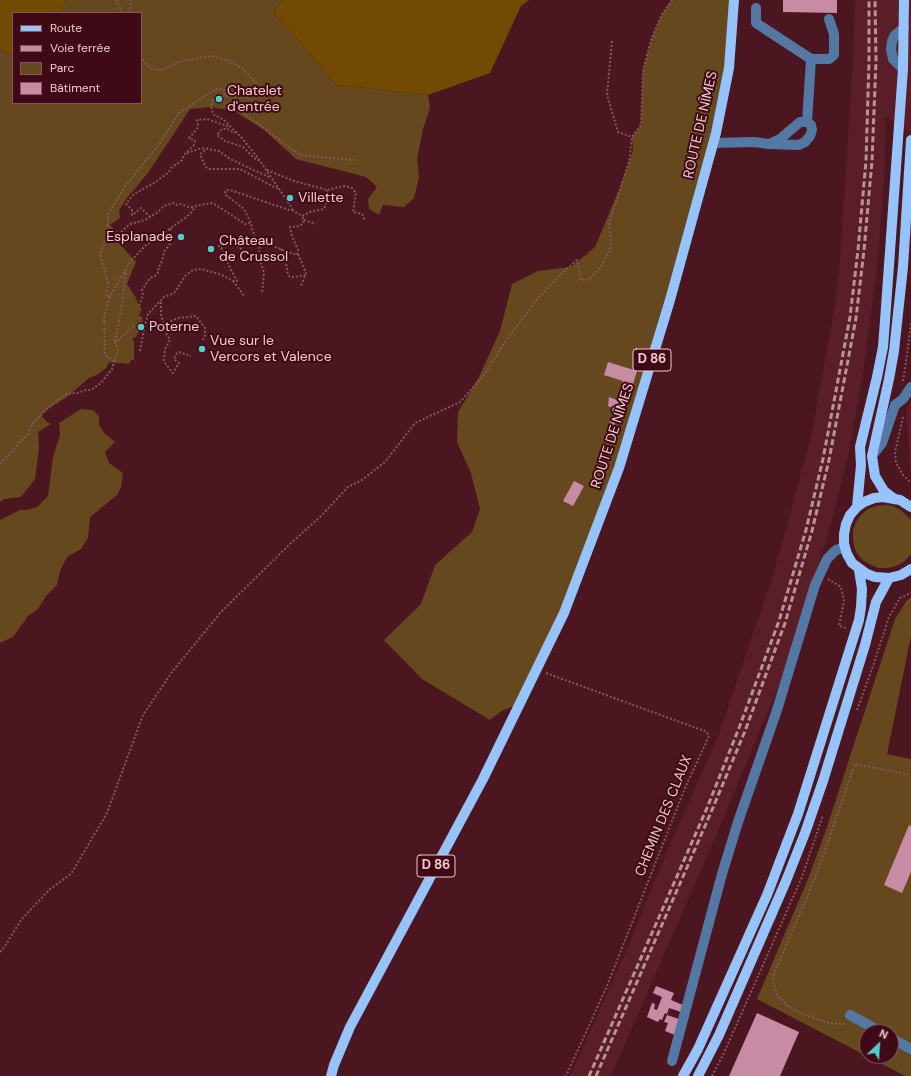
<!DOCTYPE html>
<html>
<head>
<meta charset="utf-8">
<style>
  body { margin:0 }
  #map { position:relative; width:911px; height:1076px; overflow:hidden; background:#4b161f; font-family:"DM Sans",sans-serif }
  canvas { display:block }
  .legend { position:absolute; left:12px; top:12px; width:130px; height:92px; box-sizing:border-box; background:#3f0a16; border:1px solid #855860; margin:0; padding:5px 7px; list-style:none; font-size:12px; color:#efccce }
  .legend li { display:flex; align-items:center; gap:8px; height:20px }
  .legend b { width:20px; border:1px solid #855860 }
  .north { position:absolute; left:859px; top:1024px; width:40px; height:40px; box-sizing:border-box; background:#3f0a16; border:1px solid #855860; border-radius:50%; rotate:25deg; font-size:11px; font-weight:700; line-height:16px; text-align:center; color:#efccce }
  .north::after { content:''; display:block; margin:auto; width:14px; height:18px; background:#53cdca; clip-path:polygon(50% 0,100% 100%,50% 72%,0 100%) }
</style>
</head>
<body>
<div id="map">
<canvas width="911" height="1076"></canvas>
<ul class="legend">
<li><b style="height:5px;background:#96c3f9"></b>Route</li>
<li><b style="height:5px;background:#bb9297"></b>Voie ferrée</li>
<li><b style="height:11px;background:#66481e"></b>Parc</li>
<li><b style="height:11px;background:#c78ba4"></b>Bâtiment</li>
</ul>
<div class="north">N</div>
</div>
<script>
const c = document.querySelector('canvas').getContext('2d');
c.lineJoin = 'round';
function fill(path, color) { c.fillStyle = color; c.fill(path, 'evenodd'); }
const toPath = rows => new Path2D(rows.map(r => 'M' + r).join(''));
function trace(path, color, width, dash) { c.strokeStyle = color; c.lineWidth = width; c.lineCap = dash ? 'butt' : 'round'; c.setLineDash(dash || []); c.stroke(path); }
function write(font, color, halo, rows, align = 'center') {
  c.font = font + ' "DM Sans",sans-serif'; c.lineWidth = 4; c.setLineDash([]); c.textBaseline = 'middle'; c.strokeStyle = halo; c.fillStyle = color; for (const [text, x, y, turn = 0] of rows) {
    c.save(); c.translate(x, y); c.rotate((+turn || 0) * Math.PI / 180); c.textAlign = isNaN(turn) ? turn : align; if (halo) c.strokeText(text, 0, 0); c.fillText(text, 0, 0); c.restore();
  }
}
const built = toPath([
  [855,0,911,0,911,132,886,117,884,181,878,259,864,367,849,452,830,528,785,670,724,817,611,1076,570,1076,624,956,667,852,719,734,775,569,811,437,835,305,840,260,853,60],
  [911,401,911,475,906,410]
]);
const green = toPath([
  [65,0,282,0,274,13,337,85,428,95,430,108,423,129,417,159,419,177,414,198,404,207,383,205,379,215,369,209,368,199,377,187,366,177,296,159,263,129,234,111,211,107,190,109,148,173,127,198,119,210,120,218,110,225,121,236,118,242,136,262,127,284,135,296,139,306,142,309,139,316,142,317,143,322,136,337,132,338,134,342,134,360,131,360,129,364,109,362,106,368,97,375,89,378,67,397,48,409,41,415,47,422,51,424,38,432,39,449,35,479,21,497,4,499,0,502,0,49,8,53,13,52,13,103,141,103,141,13,60,13,62,12],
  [672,0,734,0,729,68,619,468,564,613,518,704,500,712,490,720,422,679,384,640,421,604,435,565,472,532,480,509,471,473,457,442,458,412,478,379,500,331,512,284,538,271,571,267,595,247,621,185,633,150,632,137,641,125,643,71,651,40,662,14],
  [81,409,93,410,99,416,99,425,105,434,115,442,105,452,109,463,123,473,121,487,117,495,90,517,88,538,81,549,67,557,60,571,57,585,46,596,38,609,28,616,13,637,0,643,0,520,20,510,27,510,37,507,48,496,53,457,60,435,59,423],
  [885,505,893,506,901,510,911,520,911,554,904,562,896,566,888,568,879,568,871,565,864,561,858,555,854,547,853,538,853,530,856,522,861,515,868,509,876,506],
  [911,598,911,636,887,754,911,759,911,1076,905,1076,757,999,808,879,826,830,895,619,907,600],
  [867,1032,891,1032,891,1056,867,1056]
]);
const forest = toPath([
  [0,0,65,0,62,12,60,13,13,13,13,52,8,53,0,49],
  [282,0,529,0,521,6,490,73,428,95,337,85,274,13]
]);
const building = toPath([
  [783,0,837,0,837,13,783,12],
  [608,362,637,371,630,394,621,391,622,388,621,388,623,381,604,375],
  [609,397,619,401,616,410,608,406],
  [612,418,616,420,614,427,608,426],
  [574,481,584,486,573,506,563,501],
  [909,825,911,826,911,872,902,893,884,885],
  [656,986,674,993,671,1000,683,1005,681,1012,669,1008,667,1014,665,1013,662,1020,660,1019,658,1022,647,1017,652,1003,655,1004,654,1009,657,1010,662,997,653,993],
  [757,1013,799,1032,780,1076,729,1076],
  [667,1015,679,1019,675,1035,665,1031,668,1023,664,1022]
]);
const path = toPath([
  [116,0,122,13],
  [130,13,131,0],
  [612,41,607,95,618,132,632,137],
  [219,99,237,108,300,155,355,160],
  [236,132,234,133,228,129,222,129,217,135,225,141,243,147,254,158,260,161],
  [208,148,200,154,205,166,208,169,240,169,278,189],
  [187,153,202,148,219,151,230,159,271,178],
  [267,170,294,181,327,190,344,186,352,188,356,193,353,212,362,214,365,221],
  [292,210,302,216,310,212,324,209,326,204,327,190],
  [150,217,141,208,132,215,132,210,126,204,134,194,154,183,169,172,171,168,182,160,184,155,194,145,195,141,189,138,197,129,198,125,197,120,207,119,230,127],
  [304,220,316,224],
  [121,232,130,224,145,220,158,212,164,206,174,203,177,205,181,204,188,207,195,207],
  [256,240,297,255,298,250,292,236,290,227,300,226,303,223,304,220,302,216],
  [281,249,285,256,288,275,290,277,295,277,305,275],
  [298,254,306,273,301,286],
  [256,256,261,263,264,273,262,294],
  [233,281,240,290,245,297],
  [110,296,106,296,108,283,100,254,107,236,108,214,124,188,159,144,179,113,218,88,224,90,225,95],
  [161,302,161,315,166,333,170,340,165,349,164,360,165,363,173,373,179,363,174,359,177,353,179,352,191,356],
  [139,306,143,295,142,290,150,278,155,276,159,271,158,268,161,264,165,250,170,244,168,240,171,228],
  [163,324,169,322,178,318,196,316,205,328,205,335,203,340],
  [115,342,122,305,126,271],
  [140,351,144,329,148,314,164,297,172,294,175,292,185,276,193,270,201,269,222,275,233,281,237,281,228,264,224,251,219,246,221,244,225,246,236,245,252,257,255,257,259,253,260,249,252,229,251,223,244,209,226,195,225,193,226,190,230,190,289,210,292,210,292,208,258,158,241,137,224,120,213,114,211,107,213,99,219,99,225,96,243,97,259,95,258,89,255,82,243,69,229,61,211,56,181,61,162,70,152,69,145,63,141,57],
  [114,361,105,355,104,316,110,296,130,262,145,246,181,221,190,214,196,206,211,203,216,205,245,224,250,223],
  [903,381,907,355,911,322],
  [903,417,895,452,896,463,903,475,911,483],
  [0,464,28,434,32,424,49,407,66,394,77,393,86,390,91,390,101,383,112,369,118,350,115,343,132,327,135,326,141,327],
  [828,579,841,587,844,601,839,626,846,628],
  [546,673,707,732,709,736,685,788,607,986,566,1076],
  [857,710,874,663,889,617,900,598,911,593],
  [0,952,5,946,21,920,50,889,71,874,107,813,143,715,172,672,221,612,288,546,321,516,348,487,362,480,385,462,415,423,460,402,484,375,507,339,539,297,561,274,577,260,581,280,590,279,600,268,610,251,611,241,609,223,629,162,632,137,641,125,643,71,651,40,662,14,672,0],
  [845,1024,828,1023,803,1014,789,1007,778,996,775,989,773,980,774,974,816,876,855,764,911,775],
  [712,1076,723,1055,802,877,823,815]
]);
const minor = toPath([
  [756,8,756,23,811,59,807,122],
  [811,59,829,59,834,55,834,34,829,19],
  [903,69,893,59,891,49,892,41,895,35,904,28],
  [714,143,754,142,769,144,799,145,805,142,810,136,812,130,811,125,807,122,800,122,780,139,769,144],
  [872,456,882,443,895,405,903,399,911,387],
  [850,1015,881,1032],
  [891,1038,911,1049],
  [672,1061,722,874,738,822,777,710,815,585,827,559,836,550,845,547]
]);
const major = toPath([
  [893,498,884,491,875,476,872,456,889,379,894,351,903,267,911,140],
  [857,507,861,465,860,447,877,377,883,347,885,321,903,69,904,0],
  [911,507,900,500,883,497,874,498,864,502,857,507,850,515,846,524,844,534,844,544,847,554,852,563,867,574,875,577,889,578,901,575,911,569],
  [331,1076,334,1065,350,1027,483,779,564,613,619,468,670,300,716,133,729,68,734,0],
  [683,1076,698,1049,767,895,798,814,859,620,861,607,862,589,859,570],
  [698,1076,719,1035,786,881,805,833,823,781,865,645,876,602,889,578]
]);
const rail = toPath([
  [589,1076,707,808,739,728,779,621,806,530,823,459,850,317,858,250,866,161,869,61,869,0],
  [596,1076,712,810,745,731,785,623,812,531,829,460,856,318,864,250,872,161,876,61,875,0]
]);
const markers = [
  [219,99,4,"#53cdca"],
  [290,198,4,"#53cdca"],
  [181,237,4,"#53cdca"],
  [211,249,4,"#53cdca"],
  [141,327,4,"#53cdca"],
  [202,349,4,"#53cdca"]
];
const shields = [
  [652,360,38],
  [436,866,38]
];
const shieldNames = [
  ["D 86",652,360],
  ["D 86",436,866]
];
const poiNames = [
  ["Chatelet",227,91],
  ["d'entrée",227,107],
  ["Villette",298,198],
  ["Esplanade",173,237,"right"],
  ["Château",219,241],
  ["de Crussol",219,257],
  ["Poterne",149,327],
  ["Vue sur le",210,341],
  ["Vercors et Valence",210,357]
];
const streetNames = [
  ["ROUTE DE NÎMES",701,125,-77],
  ["ROUTE DE NÎMES",613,436,-72],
  ["CHEMIN DES CLAUX",664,816,-68]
];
fill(built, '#5a1e28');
fill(green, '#66481e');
fill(forest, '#734a01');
fill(building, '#c78ba4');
trace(path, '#85575d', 2, [2, 2]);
trace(minor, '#5278a3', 10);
trace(major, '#96c3f9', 10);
trace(rail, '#bb9297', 3, [6, 3]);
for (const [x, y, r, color] of markers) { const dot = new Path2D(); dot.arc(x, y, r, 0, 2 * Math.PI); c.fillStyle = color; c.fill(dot); trace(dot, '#3f0a16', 1.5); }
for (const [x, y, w] of shields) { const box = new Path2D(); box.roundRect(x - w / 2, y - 11, w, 22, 3); c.fillStyle = '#3f0a16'; c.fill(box); trace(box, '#efccce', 1); }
write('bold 13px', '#efccce', null, shieldNames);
write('14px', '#efccce', '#3f0a16', poiNames, 'left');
write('14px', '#efccce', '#3f0a16', streetNames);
</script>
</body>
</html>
